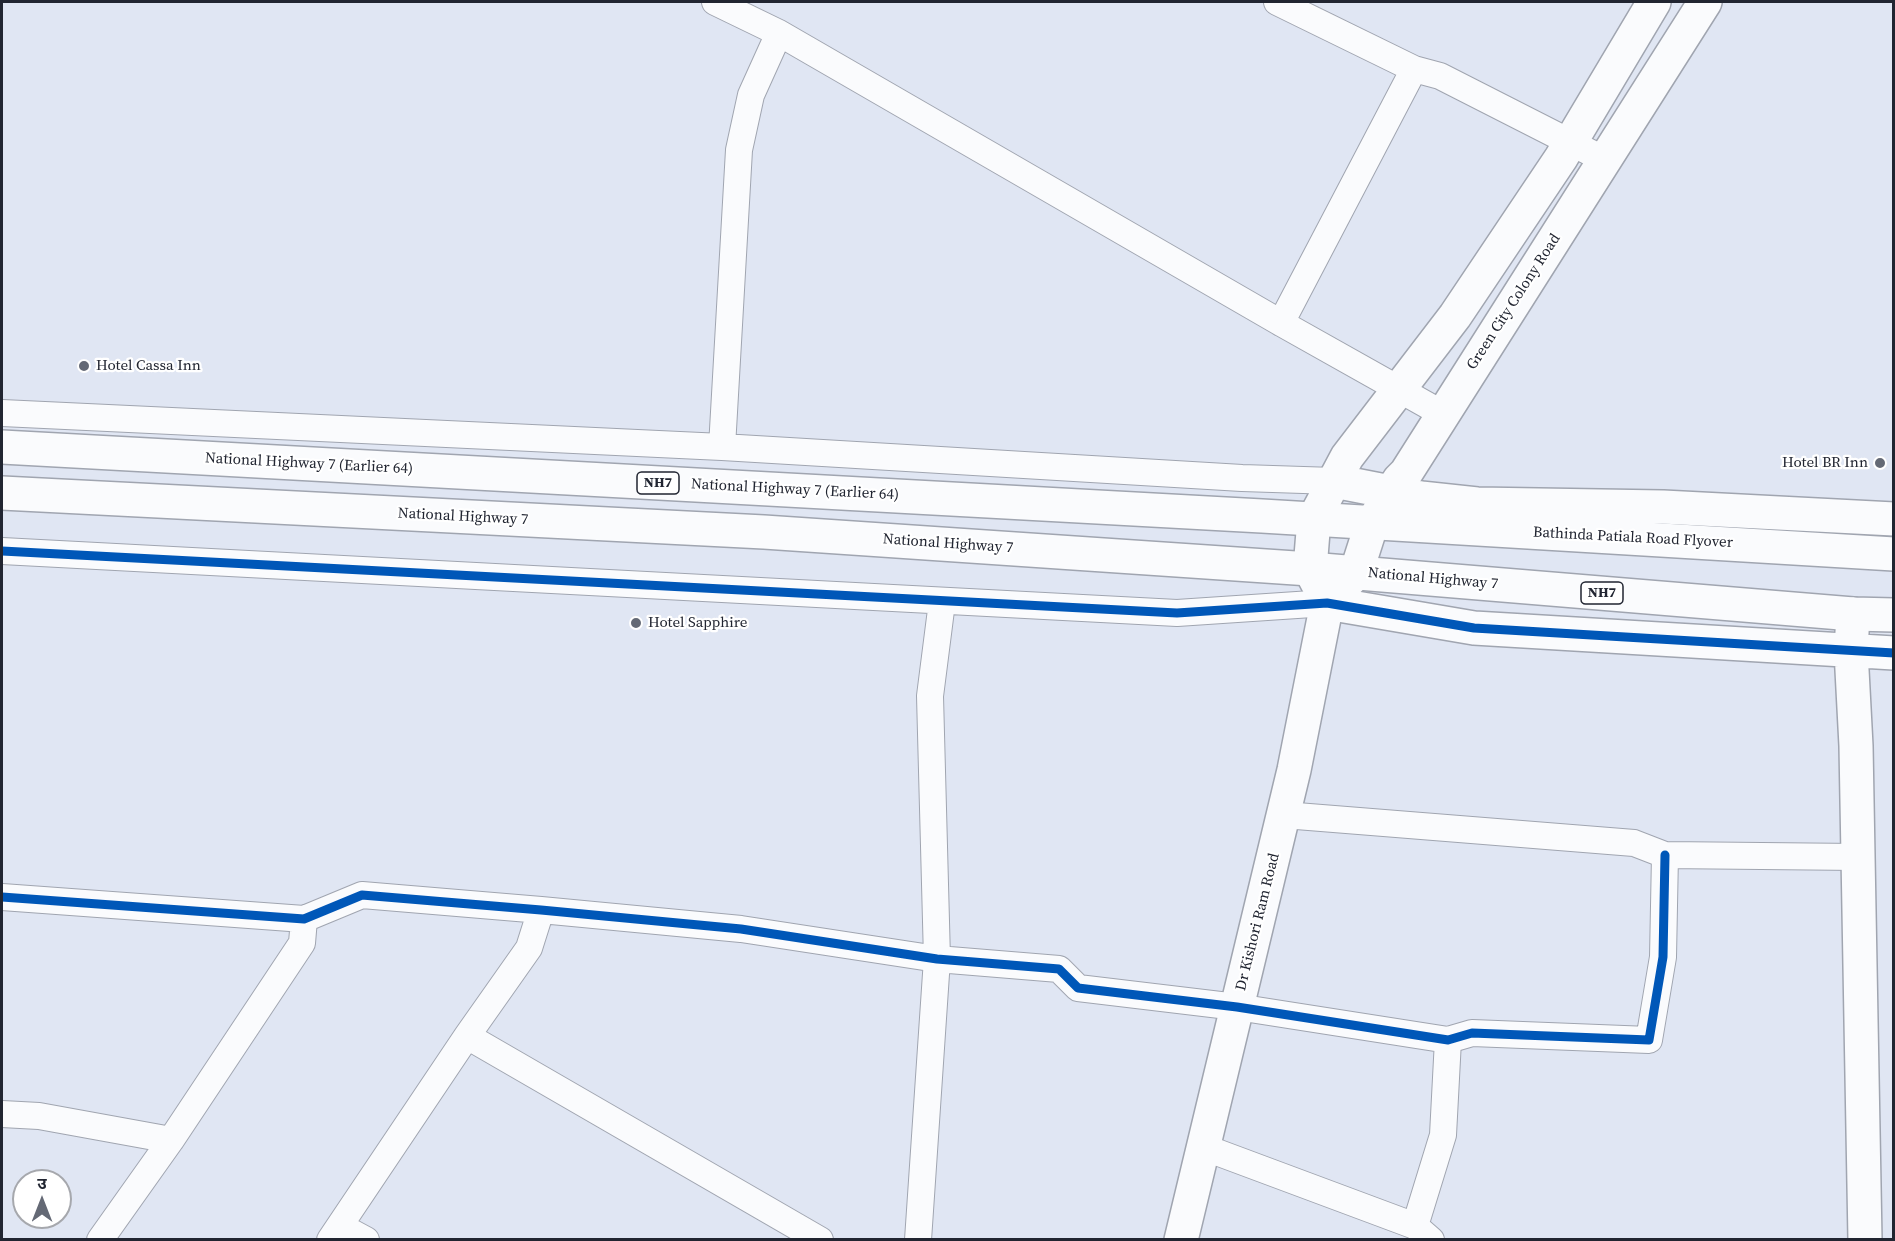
<!DOCTYPE html>
<html>
<head>
<meta charset="utf-8">
<style>
  body { margin:0 }
  #map { position:relative; width:1895px; height:1241px; overflow:hidden; background:#e0e6f3; font-family:"Source Serif 4","Noto Sans Devanagari",serif }
  canvas { display:block }
  .frame { position:absolute; inset:0; border:3px solid #212531; pointer-events:none }
  .north { position:absolute; left:12px; top:1169px; width:60px; height:60px; box-sizing:border-box; background:#fff; border:2px solid #a6a8ad; border-radius:50%; rotate:0deg; font-size:16px; font-weight:700; line-height:24px; text-align:center; color:#212531 }
  .north::after { content:''; display:block; margin:auto; width:21px; height:27px; background:#646975; clip-path:polygon(50% 0,100% 100%,50% 72%,0 100%) }
</style>
</head>
<body>
<div id="map">
<canvas width="1895" height="1241"></canvas>
<div class="frame"></div>
<div class="north">उ</div>
</div>
<script>
const c = document.querySelector('canvas').getContext('2d');
c.lineJoin = 'round';
const toPath = rows => new Path2D(rows.map(r => 'M' + r).join(''));
function trace(path, color, width, dash) { c.strokeStyle = color; c.lineWidth = width; c.lineCap = dash ? 'butt' : 'round'; c.setLineDash(dash || []); c.stroke(path); }
function write(font, color, halo, rows, align = 'center') {
  c.font = font + ' "Source Serif 4",serif'; c.lineWidth = 4.5; c.setLineDash([]); c.textBaseline = 'middle'; c.strokeStyle = halo; c.fillStyle = color; for (const [text, x, y, turn = 0] of rows) {
    c.save(); c.translate(x, y); c.rotate((+turn || 0) * Math.PI / 180); c.textAlign = isNaN(turn) ? turn : align; if (halo) c.strokeText(text, 0, 0); c.fillText(text, 0, 0); c.restore();
  }
}
const street = toPath([
  [715,2,779,33,1281,323,1443,414],
  [1277,2,1414,69,1440,76,1605,160],
  [1281,323,1414,69],
  [2,413,722,447,1242,478,1334,481],
  [722,447,739,150,751,95,779,33],
  [2,551,1177,613,1327,603],
  [1284,815,1634,843,1665,855,1858,857],
  [2,897,304,919,362,895,541,910,741,929,937,959,1059,969,1078,988,1237,1007,1448,1040,1472,1033,1649,1040,1663,957,1665,855],
  [541,910,529,948,467,1036,820,1240],
  [2,1114,39,1116,171,1140],
  [1203,1147,1415,1226,1431,1240],
  [340,1226,366,1240],
  [1415,1226,1443,1135,1448,1040],
  [100,1240,171,1140,302,943,304,919],
  [330,1240,467,1036],
  [918,1240,937,959,930,696,942,602]
]);
const secondary = toPath([
  [1334,481,1421,498,1477,504,1663,507,1894,519],
  [1324,596,1310,569,1314,519,1347,457,1455,316,1561,158,1654,2],
  [1327,603,1356,573,1372,523,1399,480,1406,473,1705,2],
  [1327,603,1474,628,1894,653],
  [1853,614,1851,651,1856,746,1865,1240],
  [1181,1240,1294,770,1327,603]
]);
const highway = toPath([
  [2,447,1262,516,1894,554],
  [2,493,764,532,1310,569,1853,614,1894,615]
]);
const cycleway = toPath([
  [2,551,1177,613,1327,603,1474,628,1894,653],
  [2,897,304,919,362,895,541,910,741,929,937,959,1059,969,1078,988,1237,1007,1448,1040,1472,1033,1649,1040,1663,957,1665,855]
]);
const markers = [
  [84,366,6,"#646975"],
  [1880,463,6,"#646975"],
  [636,623,6,"#646975"]
];
const shields = [
  [658,483,42],
  [1602,593,42]
];
const shieldNames = [
  ["NH7",658,483],
  ["NH7",1602,593]
];
const streetNames = [
  ["Green City Colony Road",1514,302,-57],
  ["National Highway 7 (Earlier 64)",309,464,3],
  ["National Highway 7 (Earlier 64)",795,490,3],
  ["National Highway 7",463,517,3],
  ["Bathinda Patiala Road Flyover",1633,538,3],
  ["National Highway 7",948,544,4],
  ["National Highway 7",1433,579,5],
  ["Dr Kishori Ram Road",1258,922,-76]
];
const poiNames = [
  ["Hotel Cassa Inn",96,366],
  ["Hotel BR Inn",1868,463,"right"],
  ["Hotel Sapphire",648,623]
];
trace(street, '#a0a5b0', 28);
trace(secondary, '#a0a5b0', 36);
trace(highway, '#a0a5b0', 36);
trace(street, '#fafbfd', 26);
trace(secondary, '#fafbfd', 33);
trace(highway, '#fafbfd', 33);
trace(cycleway, '#0057b8', 9);
for (const [x, y, r, color] of markers) { const dot = new Path2D(); dot.arc(x, y, r, 0, 2 * Math.PI); c.fillStyle = color; c.fill(dot); trace(dot, '#fff', 2); }
for (const [x, y, w] of shields) { const box = new Path2D(); box.roundRect(x - w / 2, y - 11, w, 22, 4.5); c.fillStyle = '#fff'; c.fill(box); trace(box, '#212531', 1.5); }
write('bold 14px', '#212531', null, shieldNames);
write('15px', '#212531', '#fff', streetNames);
write('15px', '#212531', '#fff', poiNames, 'left');
</script>
</body>
</html>
